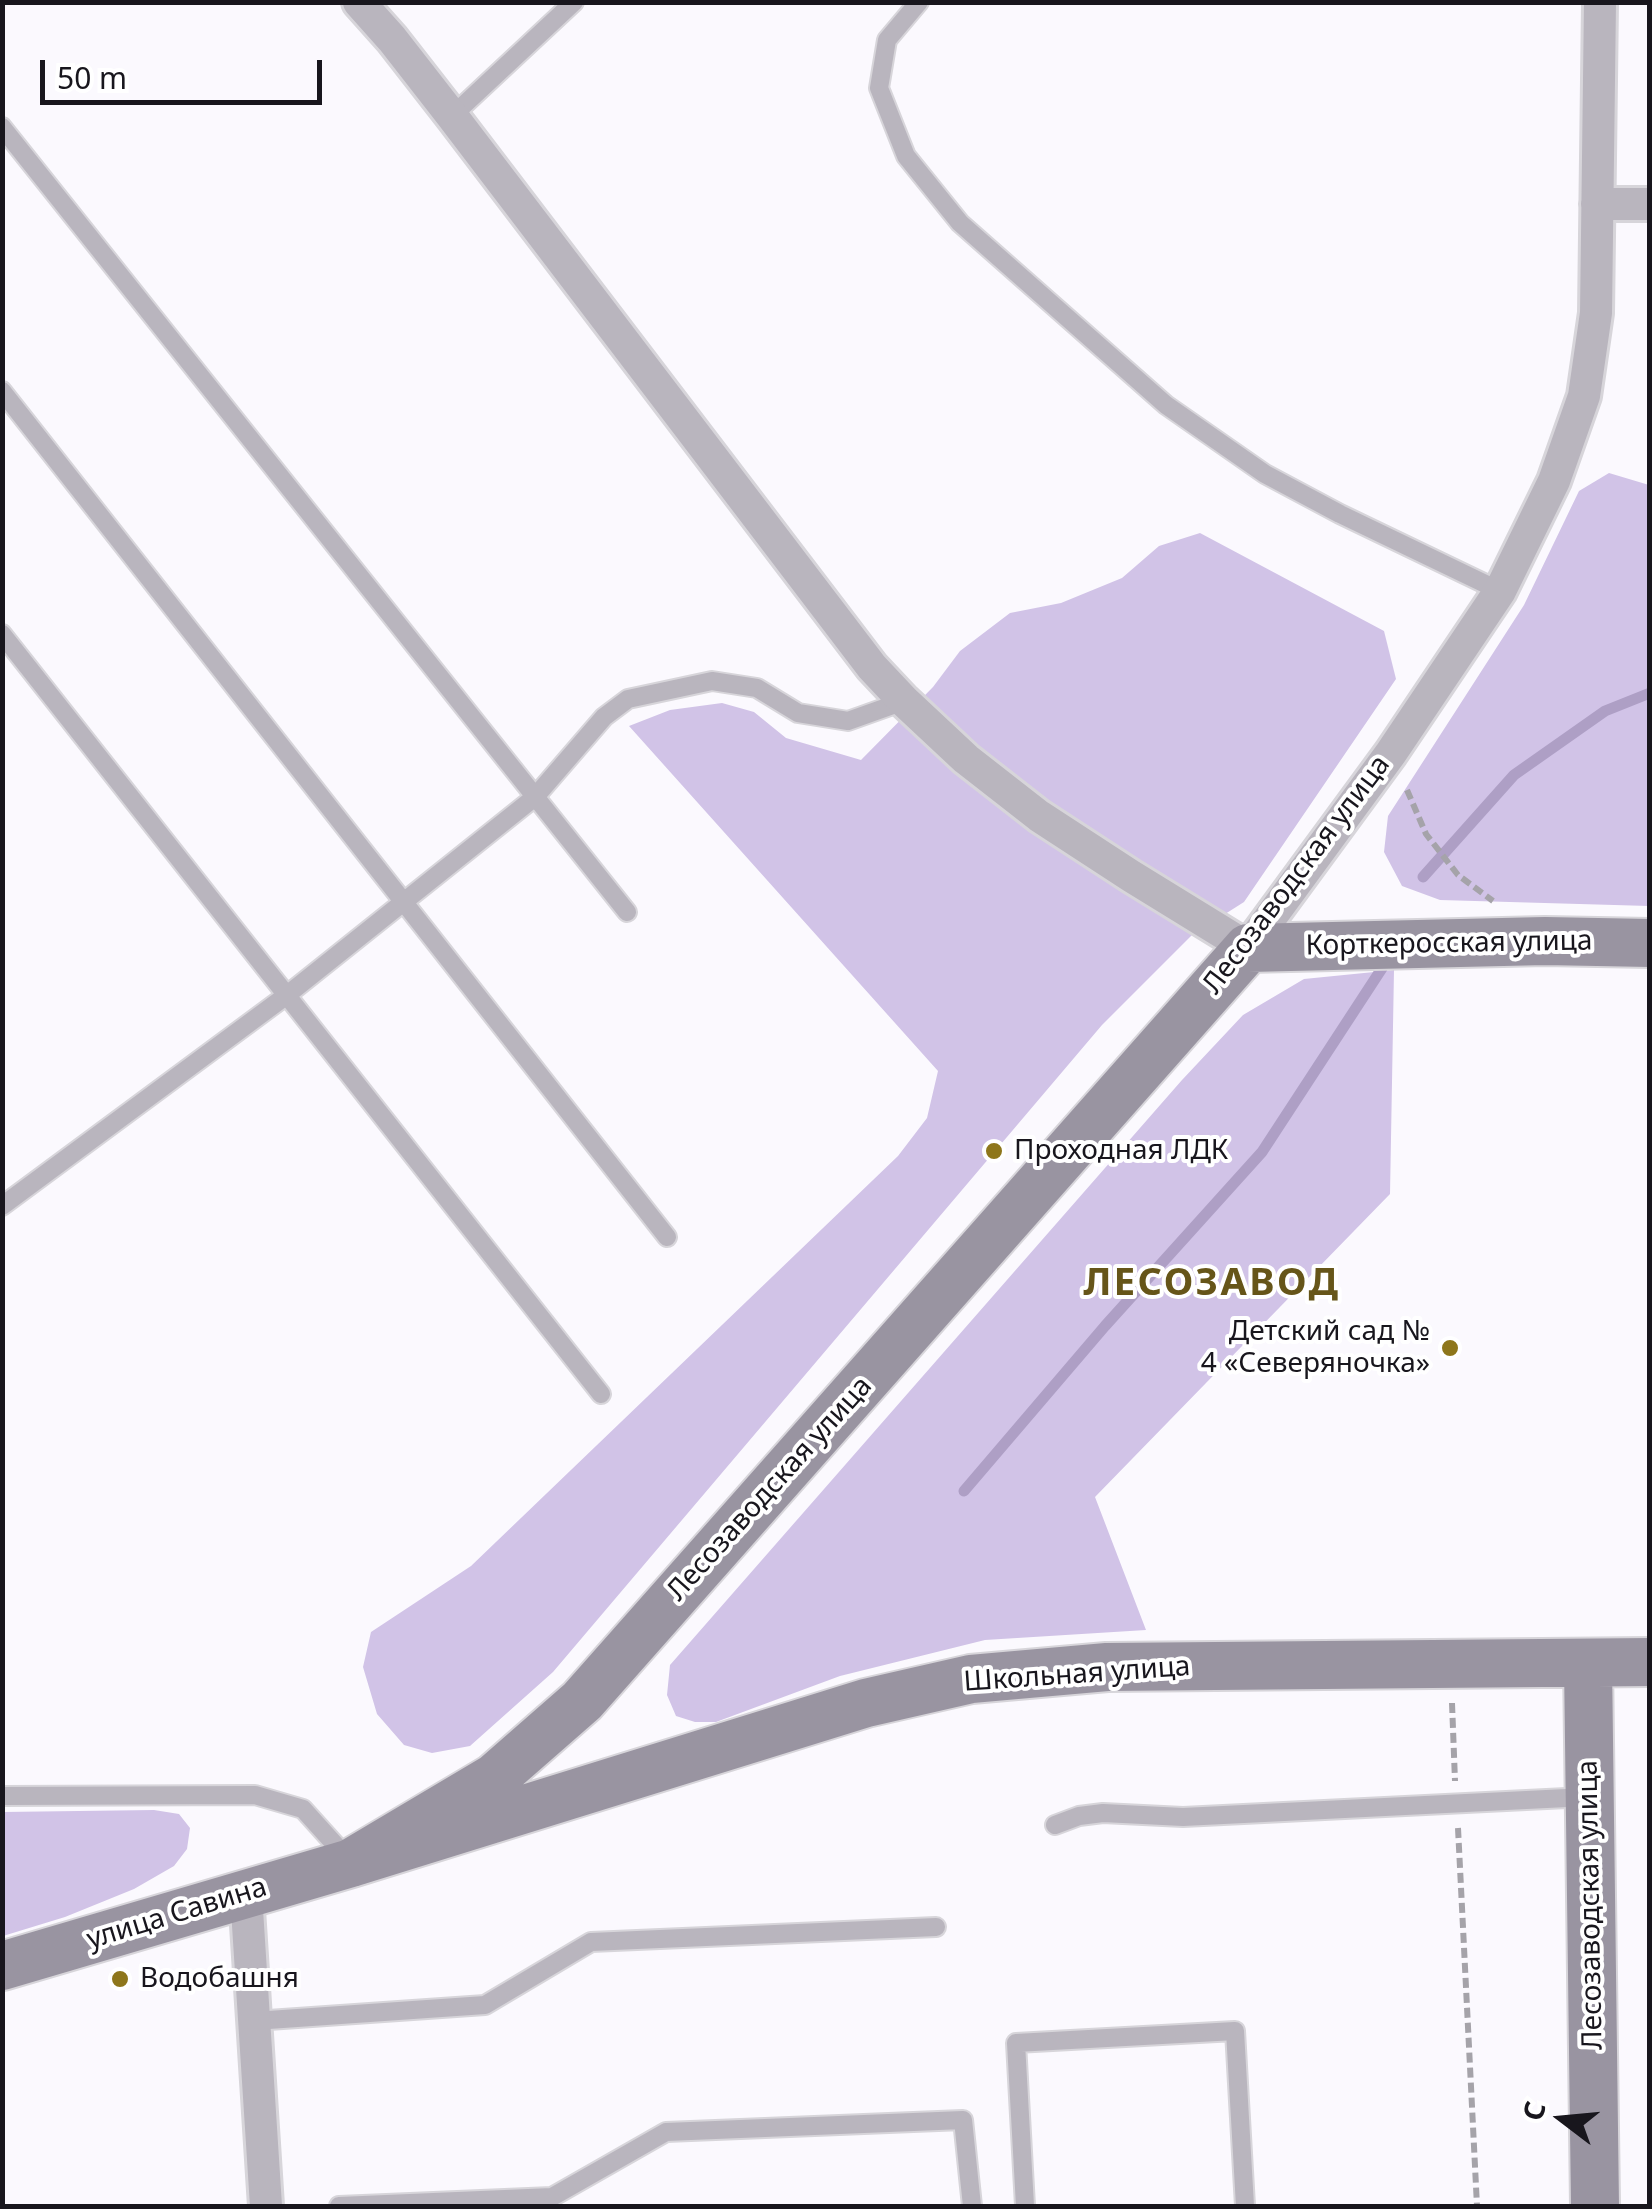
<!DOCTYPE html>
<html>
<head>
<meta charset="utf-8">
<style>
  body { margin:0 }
  #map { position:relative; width:1652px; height:2209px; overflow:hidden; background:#fbf9fe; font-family:"Noto Sans",sans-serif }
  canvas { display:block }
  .frame { position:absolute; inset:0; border:5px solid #18161d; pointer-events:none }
  .north { position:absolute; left:1512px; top:2069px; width:100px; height:100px; -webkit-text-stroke:8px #fff; paint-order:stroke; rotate:286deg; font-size:28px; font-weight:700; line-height:40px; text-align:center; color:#18161d }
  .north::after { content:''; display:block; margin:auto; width:35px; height:45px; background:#18161d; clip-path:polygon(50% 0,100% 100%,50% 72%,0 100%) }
  .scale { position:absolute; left:40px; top:60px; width:282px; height:45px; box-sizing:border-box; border:5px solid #18161d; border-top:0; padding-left:12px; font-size:30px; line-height:35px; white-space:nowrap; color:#18161d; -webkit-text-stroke:8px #fff; paint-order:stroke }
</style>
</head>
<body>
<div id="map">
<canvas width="1652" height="2209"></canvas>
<div class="frame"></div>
<div class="north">С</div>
<div class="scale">50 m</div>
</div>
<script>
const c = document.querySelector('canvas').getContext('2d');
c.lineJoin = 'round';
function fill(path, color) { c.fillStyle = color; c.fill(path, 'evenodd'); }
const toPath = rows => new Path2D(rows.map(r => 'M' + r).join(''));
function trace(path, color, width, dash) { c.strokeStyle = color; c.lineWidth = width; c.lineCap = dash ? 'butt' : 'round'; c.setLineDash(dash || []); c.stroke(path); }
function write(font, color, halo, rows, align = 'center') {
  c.font = font + ' "Noto Sans",sans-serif'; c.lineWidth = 8; c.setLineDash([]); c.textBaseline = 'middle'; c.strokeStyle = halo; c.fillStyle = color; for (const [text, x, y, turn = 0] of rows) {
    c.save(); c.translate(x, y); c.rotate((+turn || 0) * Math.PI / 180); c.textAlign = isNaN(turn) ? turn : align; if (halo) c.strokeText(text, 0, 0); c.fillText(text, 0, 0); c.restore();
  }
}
const green = toPath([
  [1609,473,1649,485,1649,906,1440,900,1402,886,1384,852,1388,816,1524,605,1579,491],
  [1200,533,1384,631,1396,679,1244,902,1192,935,1102,1025,553,1672,470,1746,432,1753,404,1745,377,1714,363,1667,371,1632,471,1566,898,1156,927,1118,938,1071,629,726,670,710,722,703,754,712,786,738,861,760,933,687,960,651,1010,613,1061,603,1122,578,1159,546],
  [1394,970,1390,1194,1095,1497,1146,1630,985,1640,840,1676,716,1722,695,1722,676,1716,667,1695,670,1665,1182,1080,1243,1015,1304,979],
  [154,1810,179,1814,190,1828,187,1849,174,1866,134,1889,65,1917,3,1936,3,1812]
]);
const stream = toPath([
  [1423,877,1514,775,1605,711,1650,693],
  [964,1491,1105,1326,1262,1152,1390,956]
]);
const path = toPath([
  [1407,790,1426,834,1458,875,1493,901],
  [1452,1703,1455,1781],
  [1458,1828,1477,2206]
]);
const lane = toPath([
  [919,2,887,40,879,88,906,156,960,223,1166,405,1265,474,1340,514,1500,591],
  [452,116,574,2],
  [2,127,627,912],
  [2,391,667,1237],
  [2,634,601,1394],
  [2,1206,287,995,535,797,604,717,628,699,712,681,757,688,798,713,848,721,904,701],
  [2,1796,255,1795,303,1809,348,1859],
  [1055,1825,1079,1816,1103,1813,1183,1817,1587,1797],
  [254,2021,485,2005,591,1942,936,1927],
  [339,2206,552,2197,666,2132,963,2120,972,2206],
  [1025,2206,1016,2043,1235,2031,1245,2206]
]);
const street = toPath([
  [359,2,392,39,452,116,872,667,904,701,966,759,1039,816,1131,876,1248,948,1391,753,1500,591,1554,481,1584,396,1596,313,1600,2],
  [1597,204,1650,204],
  [246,1894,266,2206]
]);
const secondary = toPath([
  [1588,1663,1595,2206],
  [351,1863,494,1778,582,1701,1248,948,1545,941,1650,943],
  [2,1966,351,1863,866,1703,971,1679,1107,1667,1650,1662]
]);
const markers = [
  [994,1151,10,"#8e761b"],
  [1450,1348,10,"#8e761b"],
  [120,1979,10,"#8e761b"]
];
const streetNames = [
  ["Лесозаводская улица",1297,875,-53],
  ["Корткеросская улица",1449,944,-1],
  ["Лесозаводская улица",770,1489,-48],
  ["Школьная улица",1077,1675,-4],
  ["Лесозаводская улица",1591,1905,-91],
  ["улица Савина",177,1914,-17]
];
const poiNames = [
  ["Проходная ЛДК",1014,1151],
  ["Детский сад №",1430,1332,"right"],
  ["4 «Северяночка»",1430,1364,"right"],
  ["Водобашня",140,1979]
];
const districtNames = [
  ["ЛЕСОЗАВОД",1212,1284]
];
fill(green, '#d1c3e7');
trace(stream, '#ae9fc5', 11);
trace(lane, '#d7d5da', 22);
trace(street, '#d7d5da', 38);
trace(secondary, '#d7d5da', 52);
trace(path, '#a5a3a9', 6, [10, 5]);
trace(lane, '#b9b5be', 18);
trace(street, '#b9b5be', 32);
trace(secondary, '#9994a1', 48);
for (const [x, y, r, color] of markers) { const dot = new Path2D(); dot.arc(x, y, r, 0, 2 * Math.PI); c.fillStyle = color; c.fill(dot); trace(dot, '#fff', 4); }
write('28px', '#18161d', '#fff', streetNames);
write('28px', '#18161d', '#fff', poiNames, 'left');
c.letterSpacing = '2.5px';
write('bold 38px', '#665519', '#fff', districtNames);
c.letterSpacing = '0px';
</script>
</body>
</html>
